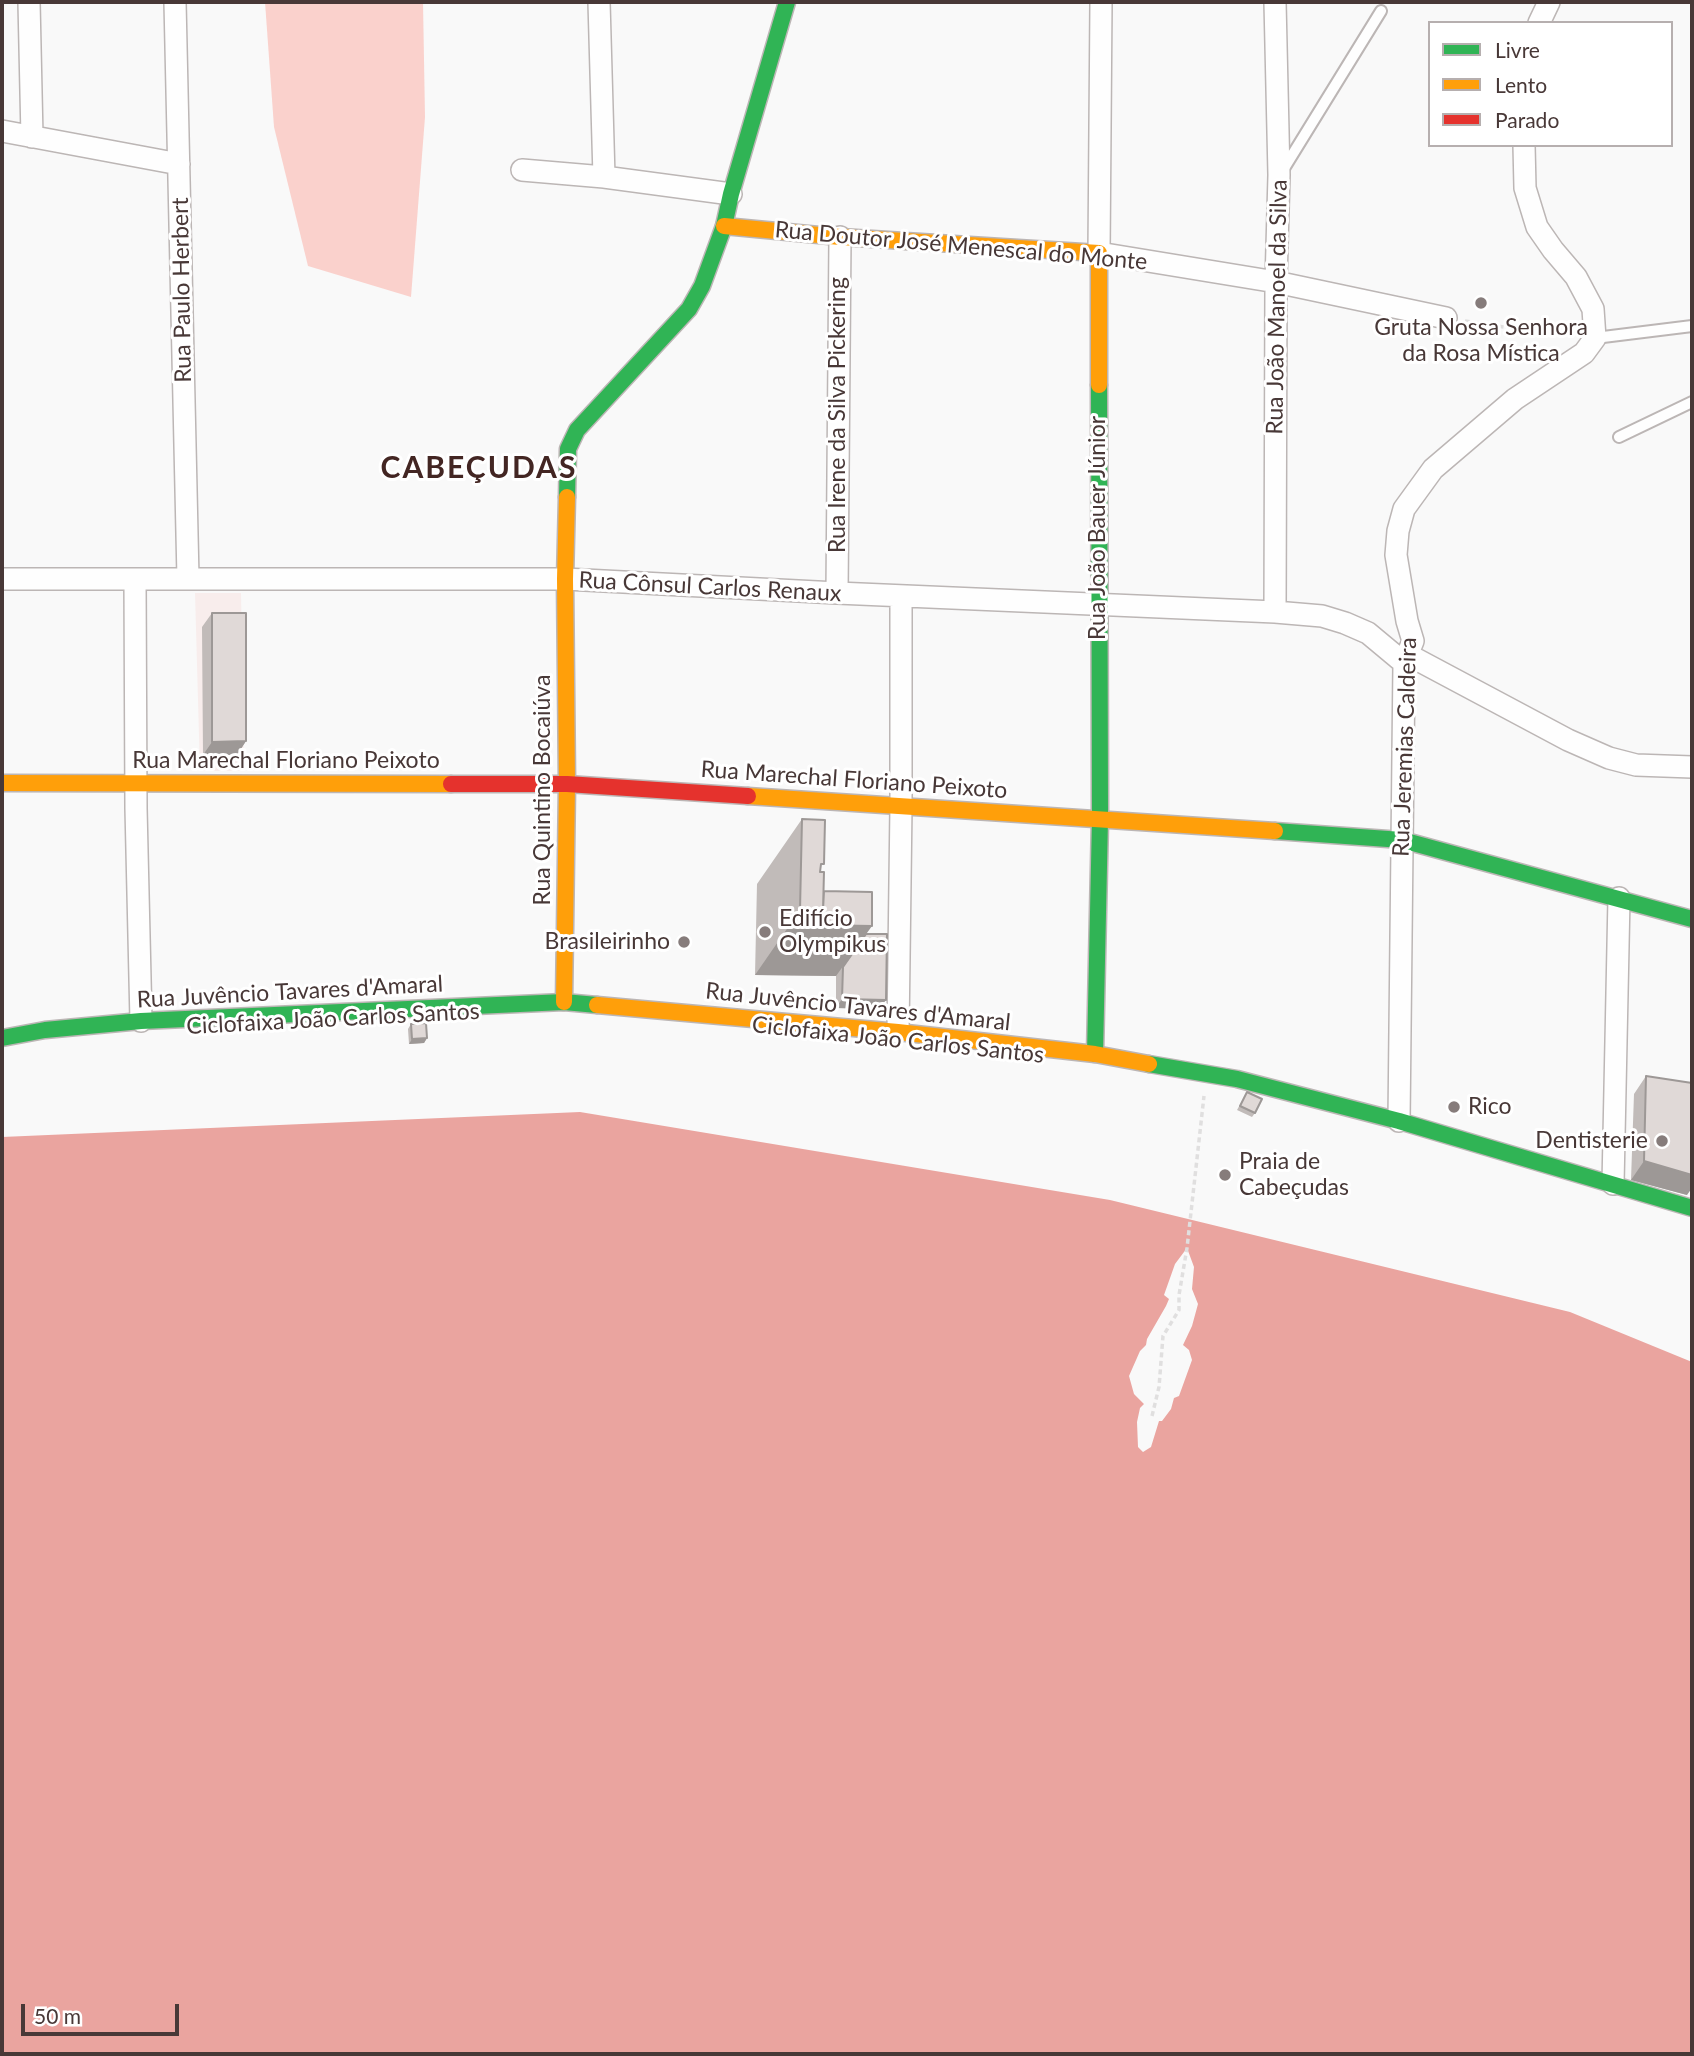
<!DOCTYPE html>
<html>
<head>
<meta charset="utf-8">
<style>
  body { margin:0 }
  #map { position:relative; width:1694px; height:2056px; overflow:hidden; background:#f9f9f9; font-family:Lato,sans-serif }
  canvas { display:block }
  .frame { position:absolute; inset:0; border:4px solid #483837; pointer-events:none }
  .legend { position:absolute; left:1428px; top:21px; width:245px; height:126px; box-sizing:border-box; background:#fff; border:2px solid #b6afaf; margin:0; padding:9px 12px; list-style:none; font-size:21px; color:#483837 }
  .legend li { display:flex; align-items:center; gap:14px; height:35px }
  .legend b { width:35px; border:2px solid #b6afaf }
  .scale { position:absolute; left:21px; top:2004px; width:158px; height:32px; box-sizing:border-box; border:4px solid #483837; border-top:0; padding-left:9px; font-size:21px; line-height:24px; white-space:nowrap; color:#483837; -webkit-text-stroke:5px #fff; paint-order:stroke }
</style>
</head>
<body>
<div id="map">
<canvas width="1694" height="2056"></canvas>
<div class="frame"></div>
<ul class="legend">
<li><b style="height:9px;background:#30b455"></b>Livre</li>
<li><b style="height:9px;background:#ff9f0a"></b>Lento</li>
<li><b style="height:9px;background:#e5322d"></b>Parado</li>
</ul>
<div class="scale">50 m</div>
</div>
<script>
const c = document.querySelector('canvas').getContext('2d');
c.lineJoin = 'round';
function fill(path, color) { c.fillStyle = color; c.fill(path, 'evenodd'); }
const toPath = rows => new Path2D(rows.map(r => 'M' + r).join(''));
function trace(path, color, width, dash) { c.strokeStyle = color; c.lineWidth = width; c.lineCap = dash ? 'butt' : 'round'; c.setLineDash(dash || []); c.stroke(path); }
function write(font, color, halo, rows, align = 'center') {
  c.font = font + ' Lato,sans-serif'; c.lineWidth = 6; c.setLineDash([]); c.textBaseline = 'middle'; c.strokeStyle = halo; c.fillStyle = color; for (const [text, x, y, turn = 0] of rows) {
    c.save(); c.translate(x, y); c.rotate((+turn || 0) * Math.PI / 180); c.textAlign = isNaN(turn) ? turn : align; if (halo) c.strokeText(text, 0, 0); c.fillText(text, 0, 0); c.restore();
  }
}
const built = toPath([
  [195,593,241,593,244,771,200,771]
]);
const green = toPath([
  [265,2,423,2,425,117,411,297,308,266,274,127]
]);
const water = toPath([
  [580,1112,1110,1200,1570,1312,1692,1362,1692,2054,2,2054,2,1137],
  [1187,1248,1194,1267,1192,1289,1198,1304,1192,1326,1183,1345,1189,1350,1192,1360,1179,1396,1174,1398,1171,1409,1162,1421,1159,1421,1151,1447,1143,1452,1138,1447,1137,1422,1140,1408,1144,1404,1134,1394,1129,1376,1140,1351,1146,1345,1147,1339,1166,1306,1169,1299,1164,1295,1175,1264]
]);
const path = toPath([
  [1465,321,1504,327],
  [1152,1416,1159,1387,1163,1336,1179,1310,1179,1295,1187,1248,1204,1096]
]);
const lane = toPath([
  [1283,170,1381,11],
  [1595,338,1692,326],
  [1619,437,1692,402]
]);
const street = toPath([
  [29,2,32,137],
  [175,2,188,578],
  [599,2,604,177],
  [1101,2,1099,253,1276,282,1446,318],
  [1275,2,1279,175,1276,282,1275,612],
  [1539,23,1549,2],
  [2,131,179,164],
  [522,170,604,177,731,194],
  [2,579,565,579,837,593,1275,612,1322,616,1345,623,1368,633,1404,663],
  [135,579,136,808,141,1021],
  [837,593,840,237],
  [1404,663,1416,659,1568,740,1609,758,1636,765,1692,767],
  [898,1032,901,806,901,596],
  [1399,1121,1404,663,1413,641,1407,621,1396,555,1398,531,1404,509,1433,469,1515,399,1584,353,1595,338,1593,309,1576,277,1553,250,1537,227,1525,188,1524,145],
  [1613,1184,1619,898]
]);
const fast = toPath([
  [567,497,568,449,577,430,689,309,702,286,724,226,731,194,787,2],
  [1275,831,1402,840,1692,919],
  [2,1038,45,1030,141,1021,564,1002,597,1005],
  [1095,1054,1100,819,1099,385],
  [1149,1064,1237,1079,1399,1121,1692,1208]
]);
const slow = toPath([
  [724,226,840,237,1099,253,1099,385],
  [2,783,451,784],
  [748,796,1275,831],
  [564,1002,567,784,565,579,567,497],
  [597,1005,898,1032,1095,1054,1149,1064]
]);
const jam = toPath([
  [451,784,567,784,748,796]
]);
const wall = toPath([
  [212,613,246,741,237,755,203,755,202,627],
  [802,819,824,891,866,934,879,1009,836,1008,836,976,755,975,757,884],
  [411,1024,427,1038,424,1043,409,1044,408,1029],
  [1646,1076,1687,1195,1631,1180,1634,1094],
  [1247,1092,1255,1113,1252,1117,1237,1110]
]);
const shadedWall = toPath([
  [246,741,237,755,203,755,212,742],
  [800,910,823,910,872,926,836,976,755,975],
  [842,999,886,1000,879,1009,836,1008],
  [427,1038,424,1043,409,1044,412,1039],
  [1644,1161,1692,1175,1692,1188,1687,1195,1631,1180]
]);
const building = toPath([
  [212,613,246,613,246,741,212,742,212,613],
  [802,819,825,820,824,864,821,864,820,872,824,872,823,910,800,910,802,819],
  [824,891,872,892,872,926,813,925,823,910,824,891],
  [866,934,887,934,886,1000,842,999,843,967,866,934],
  [426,1023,427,1038,412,1039,411,1024,426,1023],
  [1646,1076,1692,1083,1692,1175,1644,1161,1646,1076],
  [1247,1092,1262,1099,1255,1113,1240,1106,1247,1092]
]);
const markers = [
  [1481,303,7,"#867c7b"],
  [765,932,7,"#867c7b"],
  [684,942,7,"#867c7b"],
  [1454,1107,7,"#867c7b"],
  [1662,1141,7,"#867c7b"],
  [1225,1175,7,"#867c7b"]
];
const streetNames = [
  ["Rua Doutor José Menescal do Monte",961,246,5],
  ["Rua Paulo Herbert",182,290,-91],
  ["Rua João Manoel da Silva",1277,307,-89],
  ["Rua Irene da Silva Pickering",838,415,-90],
  ["Rua João Bauer Júnior",1098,528,-90],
  ["Rua Cônsul Carlos Renaux",710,587,3],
  ["Rua Jeremias Caldeira",1405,747,-88],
  ["Rua Marechal Floriano Peixoto",286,761],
  ["Rua Marechal Floriano Peixoto",854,780,4],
  ["Rua Quintino Bocaiúva",543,790,-90],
  ["Rua Juvêncio Tavares d'Amaral",290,992,-3],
  ["Rua Juvêncio Tavares d'Amaral",858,1007,6],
  ["Ciclofaixa João Carlos Santos",333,1019,-3],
  ["Ciclofaixa João Carlos Santos",898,1040,6]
];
const poiNames = [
  ["Gruta Nossa Senhora",1481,328,"center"],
  ["da Rosa Mística",1481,354,"center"],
  ["Edifício",779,919],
  ["Olympikus",779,945],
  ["Brasileirinho",670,942,"right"],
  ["Rico",1468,1107],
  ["Dentisterie",1648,1141,"right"],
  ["Praia de",1239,1162],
  ["Cabeçudas",1239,1188]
];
const districtNames = [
  ["CABEÇUDAS",479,468]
];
fill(built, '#f8edec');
fill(green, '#fad1cc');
fill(water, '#eaa49f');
trace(lane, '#bcb6b5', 14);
trace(street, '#bcb6b5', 24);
trace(fast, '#bcb6b5', 19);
trace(slow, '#bcb6b5', 19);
trace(jam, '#bcb6b5', 19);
trace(path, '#e0dfdf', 3.5, [5, 3.5]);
trace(lane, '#fefefe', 10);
trace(street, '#fefefe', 21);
trace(fast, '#30b455', 16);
trace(slow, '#ff9f0a', 16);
trace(jam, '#e5322d', 16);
fill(wall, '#c1bbb9');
fill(shadedWall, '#9d9896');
fill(building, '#e0d9d7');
trace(building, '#9d9896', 2);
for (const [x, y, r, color] of markers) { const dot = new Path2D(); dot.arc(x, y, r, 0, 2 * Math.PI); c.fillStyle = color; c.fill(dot); trace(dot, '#fff', 2.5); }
write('23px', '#483837', '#fff', streetNames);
write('23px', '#483837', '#fff', poiNames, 'left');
c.letterSpacing = '2px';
write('bold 30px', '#432623', '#fff', districtNames);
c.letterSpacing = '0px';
</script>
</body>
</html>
